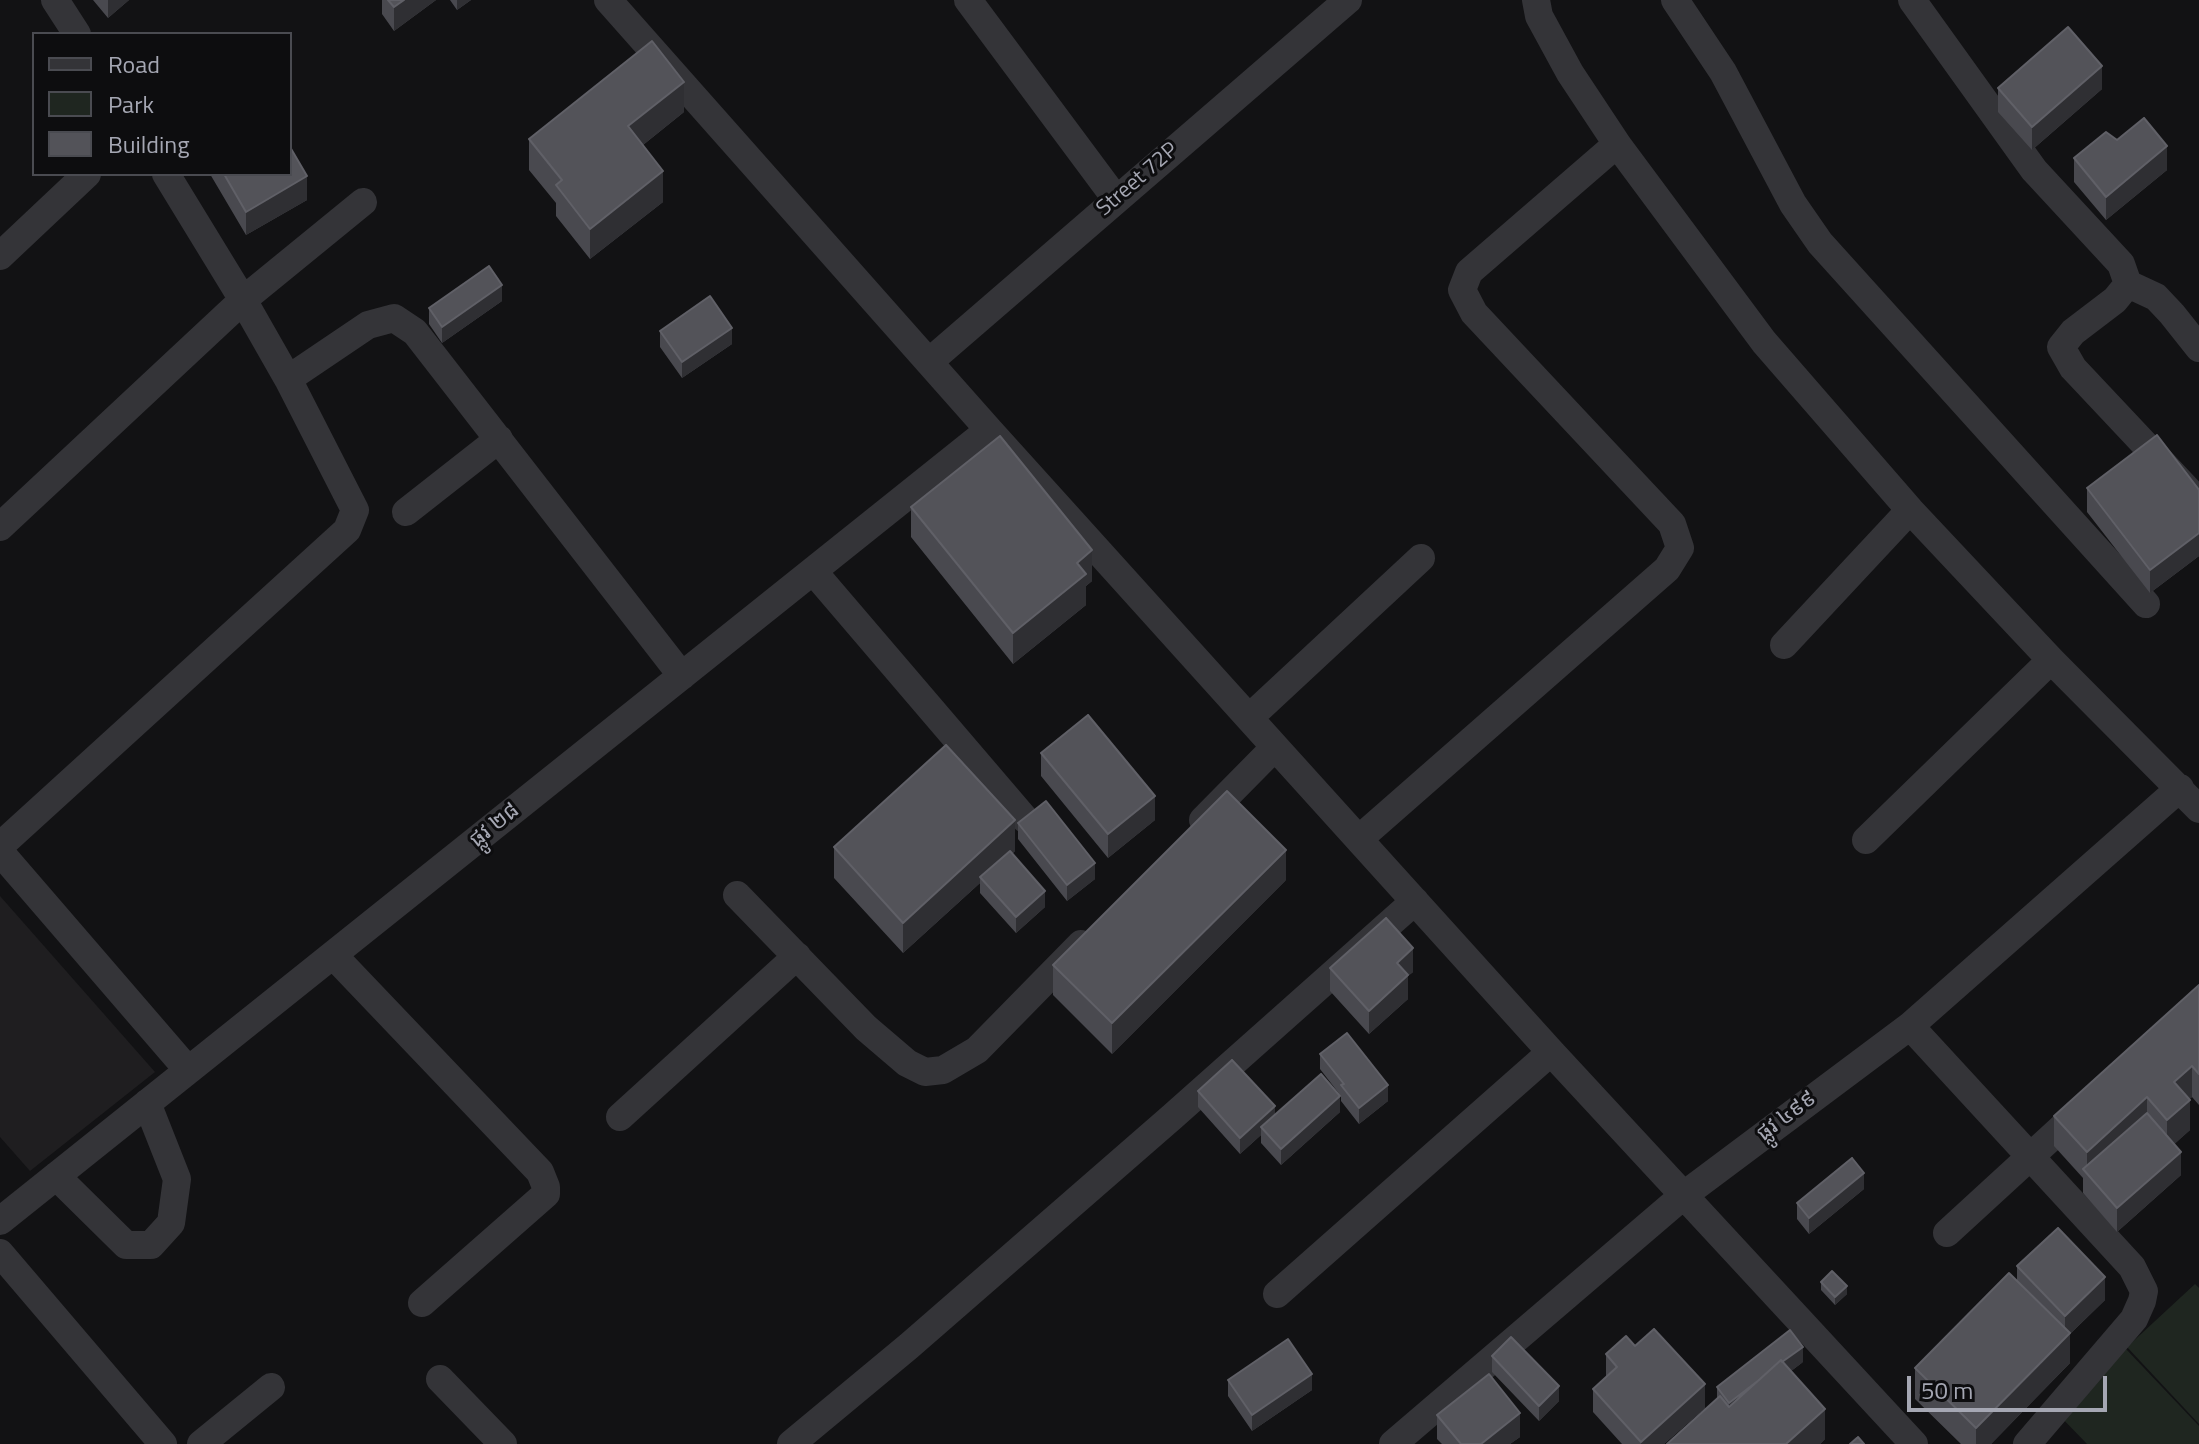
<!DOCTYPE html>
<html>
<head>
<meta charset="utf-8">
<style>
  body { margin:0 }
  #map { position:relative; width:2199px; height:1444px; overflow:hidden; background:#121214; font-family:"Titillium Web",sans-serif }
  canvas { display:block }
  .legend { position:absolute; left:32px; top:32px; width:260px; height:144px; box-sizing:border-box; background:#0d0d0f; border:2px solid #4a4b51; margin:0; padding:10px 14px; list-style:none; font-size:24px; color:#a5a7b3 }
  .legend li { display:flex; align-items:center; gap:16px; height:40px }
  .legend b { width:40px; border:2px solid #4a4b51 }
  .scale { position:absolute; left:1907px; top:1376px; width:200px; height:36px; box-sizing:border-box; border:4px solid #a5a7b3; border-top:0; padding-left:10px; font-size:24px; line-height:28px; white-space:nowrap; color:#a5a7b3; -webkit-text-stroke:6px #0d0d0f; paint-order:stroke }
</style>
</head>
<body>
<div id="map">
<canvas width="2199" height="1444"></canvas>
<ul class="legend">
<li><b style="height:10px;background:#343438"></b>Road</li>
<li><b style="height:22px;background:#1f2620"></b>Park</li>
<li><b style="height:22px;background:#535359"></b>Building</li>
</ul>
<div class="scale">50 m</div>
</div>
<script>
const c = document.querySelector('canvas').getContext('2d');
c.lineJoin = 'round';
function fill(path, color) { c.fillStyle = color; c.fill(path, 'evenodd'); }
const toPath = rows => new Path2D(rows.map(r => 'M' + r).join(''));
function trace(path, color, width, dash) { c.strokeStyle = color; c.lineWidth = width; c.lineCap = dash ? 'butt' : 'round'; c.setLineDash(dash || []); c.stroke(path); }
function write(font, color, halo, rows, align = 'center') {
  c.font = font + ' "Titillium Web","Noto Sans Khmer",sans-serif'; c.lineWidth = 6; c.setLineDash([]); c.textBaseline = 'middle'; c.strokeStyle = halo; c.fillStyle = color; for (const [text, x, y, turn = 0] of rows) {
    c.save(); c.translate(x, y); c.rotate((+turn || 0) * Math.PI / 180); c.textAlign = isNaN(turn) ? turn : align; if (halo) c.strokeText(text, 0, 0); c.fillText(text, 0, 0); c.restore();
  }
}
const built = toPath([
  [0,896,155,1072,30,1171,0,1137]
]);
const green = toPath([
  [2195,1284,2199,1288,2199,1424,2127,1347],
  [2126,1349,2199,1426,2199,1444,2087,1444,2057,1413]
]);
const minor = toPath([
  [55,0,77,34],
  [608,0,989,430,1249,718,1551,1052,1914,1444],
  [968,0,1116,199],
  [1536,0,1539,16,1570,73,1617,144,1764,342,1910,510,2051,660,2199,809],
  [1675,0,1723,72,1793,204,1820,243,2146,604],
  [1912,0,2034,170,2121,264,2128,284,2156,297,2172,314,2199,348],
  [0,256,87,174],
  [2128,284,2115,300,2073,332,2061,347,2073,368,2199,502],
  [929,362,1348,0],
  [288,379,368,325,394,318,415,332,682,676],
  [406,512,499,439],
  [0,527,243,300,363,202],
  [813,571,1025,819],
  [1784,645,1910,510],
  [1249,718,1421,558],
  [1203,820,1275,747],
  [1359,839,1667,569,1680,548,1672,524,1474,313,1462,290,1469,272,1617,144],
  [1866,840,2051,660],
  [0,846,347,530,355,510,288,379,243,300,166,174],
  [0,852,188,1070],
  [737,895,866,1028,907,1063,925,1072,943,1070,977,1050,1081,944],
  [333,955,540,1172,546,1187,546,1194,422,1303],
  [1910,1026,2132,1267,2144,1291,2142,1301,2134,1319,2027,1444],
  [620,1117,797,956],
  [56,1176,126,1245,151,1245,171,1223,177,1179,147,1103],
  [0,1221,989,430],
  [1947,1233,2080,1111],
  [0,1253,163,1444],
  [1277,1294,1551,1052],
  [440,1379,503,1444],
  [201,1444,271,1387],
  [791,1444,909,1346,1172,1117,1415,901],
  [1393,1444,1684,1195,1910,1026,2180,788]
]);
const wall = toPath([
  [93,0,129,0,108,18],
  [382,0,436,0,394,31,382,14],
  [450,0,471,0,457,10],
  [1998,88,2102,89,2032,150,1998,112],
  [684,112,643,145,663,202,590,259,556,216,556,203,529,170,529,139],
  [2117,140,2167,170,2106,220,2074,182,2074,158],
  [210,174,290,174,307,200,246,235],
  [502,301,442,343,429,324,429,308],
  [660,331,732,344,682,378,660,347],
  [2087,488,2199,490,2199,556,2150,593,2087,512],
  [911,507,1092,581,1086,586,1086,605,1013,664,911,537],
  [1041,753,1155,820,1108,858,1041,776],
  [1018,823,1095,879,1067,901,1018,839],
  [834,847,1015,851,1012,854,1045,907,1016,933,980,893,980,883,903,953,834,878],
  [1286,880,1112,1054,1053,995,1053,965],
  [1330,968,1413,972,1408,976,1408,999,1369,1034,1330,991],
  [2199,985,2199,1105,2192,1097,2189,1099,2190,1130,2174,1144,2181,1175,2117,1232,2083,1193,2083,1178,2054,1146,2054,1116],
  [1320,1054,1388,1101,1359,1124,1341,1101,1341,1096,1320,1069],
  [1198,1091,1275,1115,1340,1112,1281,1165,1261,1143,1261,1135,1240,1154,1198,1107],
  [1864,1189,1809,1234,1797,1219,1797,1203],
  [2017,1266,2105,1300,2070,1334,2070,1363,1991,1444,1961,1444,1915,1399,1915,1368,2017,1280],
  [1821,1282,1847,1294,1835,1305,1821,1290],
  [1635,1346,1705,1408,1664,1444,1622,1444,1593,1412,1593,1389,1606,1377,1606,1354],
  [1492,1356,1559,1401,1539,1421,1492,1372],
  [1803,1362,1791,1371,1825,1439,1820,1444,1667,1444,1717,1399,1717,1387],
  [1228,1380,1312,1390,1252,1431,1228,1396],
  [1437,1415,1520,1437,1510,1444,1442,1444,1437,1439]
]);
const shadedWall = toPath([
  [108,0,129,0,108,18],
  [404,0,436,0,394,31,394,7],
  [457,0,471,0,457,10],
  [2102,66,2102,89,2032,150,2032,127],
  [684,82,684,112,628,157,628,126],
  [2167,146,2167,170,2106,220,2106,197],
  [663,171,663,202,590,259,590,229],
  [307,176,307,200,246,235,246,212],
  [502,285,502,301,442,343,442,327],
  [732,328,732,344,682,378,682,362],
  [2199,533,2199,556,2150,593,2150,570],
  [1092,550,1092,581,1086,586,1086,605,1013,664,1013,633,1077,563],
  [1155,796,1155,820,1108,858,1108,834],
  [1015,820,1015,851,983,880,980,877,980,883,903,953,903,923],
  [1286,850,1286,880,1112,1054,1112,1023],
  [1095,863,1095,879,1067,901,1067,885],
  [1045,891,1045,907,1016,933,1016,917],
  [1413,948,1413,972,1408,976,1408,999,1369,1034,1369,1011,1397,963],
  [2192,1066,2192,1097,2174,1113,2174,1082],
  [1388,1085,1388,1101,1359,1124,1359,1108],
  [1340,1096,1340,1112,1281,1165,1281,1149],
  [2147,1097,2147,1128,2087,1174,2087,1152],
  [2190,1100,2190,1130,2167,1151,2167,1120],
  [1275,1106,1275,1122,1261,1127,1261,1135,1240,1154,1240,1138],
  [2181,1152,2181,1175,2117,1232,2117,1208],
  [1864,1173,1864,1189,1809,1234,1809,1218],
  [2105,1277,2105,1300,2070,1334,2070,1363,1991,1444,1976,1444,1976,1428,2065,1338,2065,1316],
  [1847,1286,1847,1294,1835,1305,1835,1297],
  [1803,1347,1803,1362,1729,1419,1729,1403],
  [1312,1374,1312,1390,1252,1431,1252,1415],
  [1705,1384,1705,1408,1664,1444,1641,1444,1641,1442],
  [1559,1386,1559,1401,1539,1421,1539,1406],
  [1825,1409,1825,1439,1820,1444,1786,1444],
  [1520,1413,1520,1437,1510,1444,1481,1444]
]);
const building = toPath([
  [388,0,404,0,394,7,388,0],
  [2068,27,2102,66,2032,127,1998,88,2068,27],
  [652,41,684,82,628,126,663,171,590,229,556,185,562,180,529,139,652,41],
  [2144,118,2167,146,2106,197,2074,158,2106,132,2117,140,2144,118],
  [290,147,307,176,246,212,224,174,290,174,290,147],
  [489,266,502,285,442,327,429,308,489,266],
  [710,296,732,328,682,362,660,331,710,296],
  [2157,435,2199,490,2199,533,2150,570,2087,488,2157,435],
  [1000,436,1092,550,1077,563,1086,574,1013,633,911,507,1000,436],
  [1088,715,1155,796,1108,834,1041,753,1088,715],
  [946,745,1015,820,903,923,834,847,946,745],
  [1227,791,1286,850,1112,1023,1053,965,1227,791],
  [1046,801,1095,863,1067,885,1018,823,1046,801],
  [1010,851,1045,891,1016,917,980,877,1010,851],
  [1386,918,1413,948,1397,963,1408,975,1369,1011,1330,968,1386,918],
  [2199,985,2199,1074,2192,1066,2174,1082,2190,1100,2167,1120,2147,1097,2087,1152,2054,1116,2199,985],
  [1347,1033,1388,1085,1359,1108,1341,1085,1344,1084,1320,1054,1347,1033],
  [1232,1060,1275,1106,1240,1138,1198,1091,1232,1060],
  [1321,1074,1340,1096,1281,1149,1261,1127,1321,1074],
  [2147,1113,2181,1152,2117,1208,2083,1169,2147,1113],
  [1852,1158,1864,1173,1809,1218,1797,1203,1852,1158],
  [2058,1228,2105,1277,2065,1316,2017,1266,2058,1228],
  [1832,1271,1847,1286,1835,1297,1821,1282,1832,1271],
  [2009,1273,2070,1333,1976,1428,1915,1368,2009,1273],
  [1654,1329,1705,1384,1641,1442,1593,1389,1617,1367,1606,1354,1626,1336,1635,1346,1654,1329],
  [1790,1330,1803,1347,1782,1362,1781,1360,1759,1380,1729,1403,1717,1387,1790,1330],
  [1511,1337,1559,1386,1539,1406,1492,1356,1511,1337],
  [1288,1339,1312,1374,1252,1415,1228,1380,1288,1339],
  [1781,1360,1825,1409,1786,1444,1667,1444,1720,1396,1729,1407,1781,1360],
  [1489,1374,1520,1413,1481,1444,1461,1444,1437,1415,1489,1374],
  [1858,1437,1864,1444,1850,1444,1858,1437]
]);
const streetNames = [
  ["Street 72P",1138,180,-41],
  ["ផ្លូវ ២៨",495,826,-39],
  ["ផ្លូវ ៤៩៩",1787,1117,-37]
];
fill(built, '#1f1e20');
fill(green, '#1f2620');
trace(minor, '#343438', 28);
fill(wall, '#49494f');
fill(shadedWall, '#2f2f33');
fill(building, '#535359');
trace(building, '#606067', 2);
write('22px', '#a5a7b3', '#0d0d0f', streetNames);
</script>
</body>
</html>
